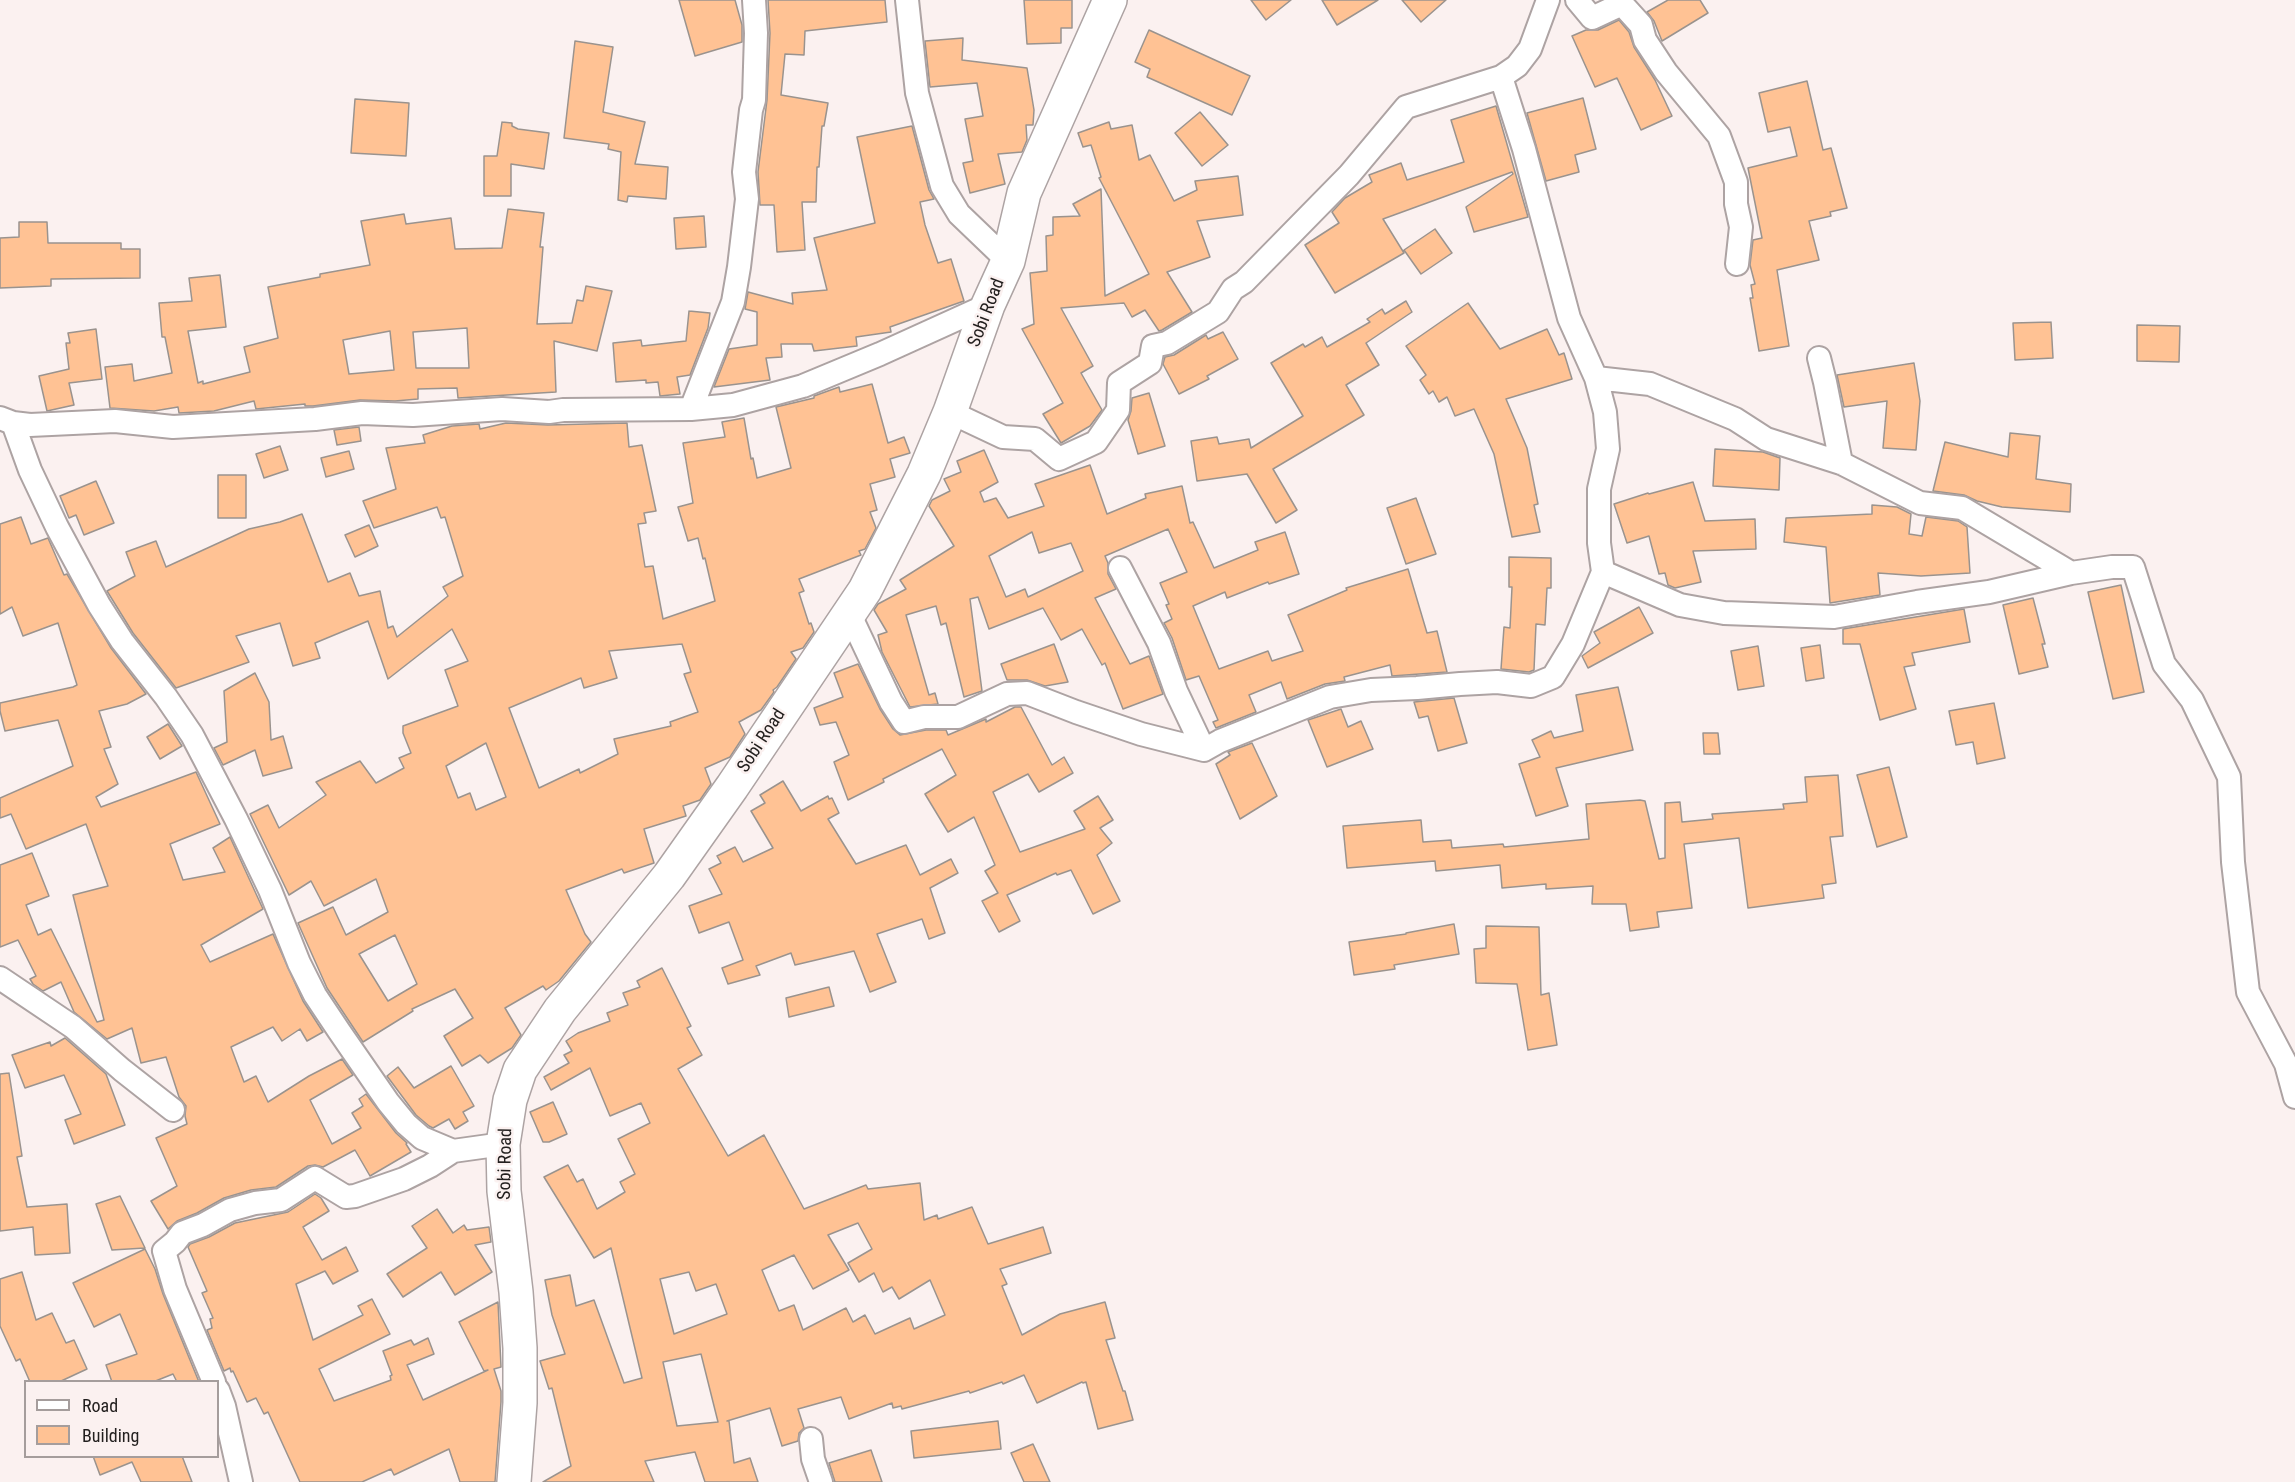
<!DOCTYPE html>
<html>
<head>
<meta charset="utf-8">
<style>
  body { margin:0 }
  #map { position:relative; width:2295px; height:1482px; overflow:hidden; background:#fbf1f0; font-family:"Roboto Condensed",sans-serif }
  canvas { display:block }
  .legend { position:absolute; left:24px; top:1380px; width:195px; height:78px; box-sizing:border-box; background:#fbf1f0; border:2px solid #a59d9c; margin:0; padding:8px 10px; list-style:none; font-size:18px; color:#23201f }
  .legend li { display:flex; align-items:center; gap:12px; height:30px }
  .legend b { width:30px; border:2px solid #a59d9c }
</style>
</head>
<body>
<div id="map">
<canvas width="2295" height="1482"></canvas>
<ul class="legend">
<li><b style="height:8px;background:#fff"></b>Road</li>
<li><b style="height:16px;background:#ffc294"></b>Building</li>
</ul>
</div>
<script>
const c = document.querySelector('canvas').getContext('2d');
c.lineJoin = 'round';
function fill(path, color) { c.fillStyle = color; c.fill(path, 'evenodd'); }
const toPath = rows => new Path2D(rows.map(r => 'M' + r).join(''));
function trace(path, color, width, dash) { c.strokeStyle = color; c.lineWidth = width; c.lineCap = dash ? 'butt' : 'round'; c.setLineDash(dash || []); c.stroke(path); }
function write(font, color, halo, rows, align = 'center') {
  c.font = font + ' "Roboto Condensed",sans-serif'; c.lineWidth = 5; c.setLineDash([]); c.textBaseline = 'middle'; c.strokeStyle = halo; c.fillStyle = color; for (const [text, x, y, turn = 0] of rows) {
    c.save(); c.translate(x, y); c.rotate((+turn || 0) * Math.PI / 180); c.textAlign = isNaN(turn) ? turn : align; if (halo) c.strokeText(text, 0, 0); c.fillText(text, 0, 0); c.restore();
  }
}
const building = toPath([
  [679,0,735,0,742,25,742,42,695,56,679,0],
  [768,0,885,0,887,22,805,31,804,55,785,54,781,95,828,103,824,126,822,126,819,167,817,167,816,202,802,202,805,250,777,252,774,205,760,205,758,172,767,100,770,33,768,0],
  [1024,0,1072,0,1072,28,1061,28,1061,43,1027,44,1024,0],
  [1251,0,1291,0,1266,20,1251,0],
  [1322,0,1378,0,1337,25,1322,0],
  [1402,0,1446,0,1421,22,1402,0],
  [1668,0,1700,0,1708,13,1662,41,1654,21,1647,12,1668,0],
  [1619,20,1629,32,1634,47,1655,80,1672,116,1641,130,1617,78,1595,87,1572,36,1586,30,1598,30,1619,20],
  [1149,30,1250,76,1232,115,1147,77,1150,69,1135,62,1149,30],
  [963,38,962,60,1027,68,1034,110,1033,125,1026,125,1027,140,1022,152,998,154,1005,184,970,193,963,163,973,161,965,119,983,116,977,83,930,87,925,41,963,38],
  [575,41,613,47,603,112,645,122,635,164,668,167,666,199,628,196,627,202,618,200,621,152,608,149,609,144,564,138,575,41],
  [1807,81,1823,150,1831,148,1847,208,1830,212,1831,216,1809,221,1819,260,1777,270,1789,346,1759,351,1750,298,1753,298,1751,285,1755,284,1750,265,1753,240,1762,238,1748,168,1797,156,1790,127,1768,132,1759,93,1807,81],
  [1583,98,1596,149,1575,155,1579,172,1546,181,1527,113,1583,98],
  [355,99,409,103,406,156,351,153,355,99],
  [1496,106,1528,217,1474,232,1466,207,1513,174,1512,172,1383,219,1404,253,1335,293,1305,245,1339,223,1332,212,1345,198,1372,182,1369,175,1401,163,1407,180,1464,162,1451,120,1496,106],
  [1200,112,1228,145,1202,166,1175,133,1200,112],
  [502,122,512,123,512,126,518,129,549,133,544,169,511,164,511,196,484,196,484,156,497,156,502,122],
  [1109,122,1111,129,1132,125,1139,160,1150,155,1174,201,1197,190,1195,181,1238,176,1243,215,1197,221,1210,257,1167,272,1192,312,1162,330,1159,331,1145,310,1132,317,1124,303,1061,308,1093,366,1081,373,1102,410,1090,426,1061,443,1043,414,1063,403,1022,329,1034,324,1030,273,1047,271,1046,236,1053,235,1053,217,1080,216,1073,204,1101,189,1105,296,1149,274,1099,178,1101,177,1091,145,1083,147,1078,133,1109,122],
  [912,126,929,190,934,199,920,202,925,225,938,263,951,259,964,301,890,327,891,332,856,337,857,346,814,351,812,344,781,344,782,357,766,358,770,380,714,387,729,349,757,345,757,312,745,309,748,292,793,304,792,293,827,290,814,238,875,223,857,137,912,126],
  [508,209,544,213,540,247,543,247,537,324,572,323,577,300,583,301,586,286,612,291,597,351,554,341,556,392,458,398,457,388,418,389,418,399,395,401,360,400,313,406,305,406,305,404,256,409,254,401,214,411,179,413,178,407,154,411,110,408,105,367,132,364,134,381,172,373,165,337,162,337,159,303,192,301,189,278,220,275,226,327,188,331,198,383,203,381,203,384,250,372,244,347,278,338,268,287,320,277,320,274,370,265,361,221,404,214,406,224,451,218,455,249,502,248,508,209],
  [467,328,469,368,416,368,413,332,467,328],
  [390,331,394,370,349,374,343,340,390,331],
  [704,216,706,247,676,249,674,218,704,216],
  [19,222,47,222,48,243,121,243,121,249,140,249,140,278,51,279,51,286,0,288,0,238,19,237,19,222],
  [1435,229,1452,253,1421,274,1404,250,1435,229],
  [1406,301,1412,312,1366,343,1379,365,1346,385,1364,415,1273,469,1297,510,1276,523,1247,474,1197,481,1191,441,1217,437,1219,444,1249,439,1251,448,1303,416,1271,363,1303,344,1305,347,1322,337,1327,347,1370,322,1367,319,1382,309,1385,314,1406,301],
  [1468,303,1500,349,1547,329,1559,355,1564,353,1572,379,1506,399,1527,448,1538,504,1534,505,1540,532,1512,537,1494,454,1474,409,1455,416,1447,397,1439,402,1433,391,1429,394,1420,380,1426,375,1406,346,1468,303],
  [689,311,710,313,708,328,690,375,677,377,680,394,660,396,658,382,646,383,646,380,616,382,613,343,641,340,642,346,686,341,689,311],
  [2051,322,2053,358,2015,360,2013,323,2051,322],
  [2137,325,2180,326,2179,362,2137,361,2137,325],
  [96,329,102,379,69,383,74,405,47,411,39,376,69,369,66,343,70,343,68,333,96,329],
  [1223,332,1238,359,1207,376,1209,379,1179,394,1163,364,1165,357,1174,355,1206,335,1208,339,1223,332],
  [1914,363,1920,401,1916,450,1883,448,1887,401,1844,407,1837,375,1914,363],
  [872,384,888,443,904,437,910,453,890,459,895,477,870,484,877,510,870,512,876,528,865,549,859,551,861,555,799,579,804,591,799,593,809,624,811,623,814,632,803,648,791,652,796,659,777,687,773,690,774,692,761,710,739,722,745,734,730,757,705,768,711,784,700,800,683,806,686,816,644,829,654,863,624,873,622,869,566,890,585,934,591,942,559,981,546,990,543,986,505,1008,521,1035,512,1048,488,1063,480,1055,462,1066,444,1036,473,1018,455,989,412,1009,413,1011,363,1042,327,988,298,923,333,907,346,935,388,912,376,879,324,906,311,881,289,895,250,814,268,805,279,828,326,795,316,782,360,761,376,783,404,768,399,758,411,753,403,733,403,726,458,706,445,670,468,661,452,629,388,679,368,621,315,643,320,658,293,666,280,623,236,636,249,662,176,688,133,633,107,591,135,576,126,552,156,541,166,567,249,529,280,522,302,514,328,582,350,573,359,596,380,591,388,628,393,626,397,637,448,596,443,587,463,576,445,517,441,518,437,507,374,528,363,501,396,489,386,448,425,443,423,435,452,426,479,424,480,429,506,423,548,425,627,423,629,447,642,445,656,511,644,513,646,523,638,524,645,567,653,566,663,619,715,601,705,558,703,559,698,538,688,541,678,507,693,503,683,443,725,437,722,422,744,418,751,459,753,458,757,478,791,468,776,407,814,398,814,396,839,387,840,392,872,384],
  [682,644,691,672,684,674,698,712,670,722,671,726,614,739,618,754,580,773,579,769,539,788,509,708,581,678,584,688,617,678,609,651,682,644],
  [486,743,506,797,476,810,470,793,458,798,446,766,486,743],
  [395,935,417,984,388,1001,359,954,395,935],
  [1149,393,1165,446,1138,454,1128,420,1131,411,1132,398,1149,393],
  [359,427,361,441,337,445,334,430,359,427],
  [2010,433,2040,436,2036,479,2071,484,2070,512,2002,507,1977,501,1964,495,1933,491,1945,442,2008,457,2010,433],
  [280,446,288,470,264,478,256,454,280,446],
  [1715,449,1763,452,1780,458,1779,490,1713,486,1715,449],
  [984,450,998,482,980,492,984,502,996,498,1008,518,1044,506,1035,484,1090,465,1107,514,1146,498,1145,494,1182,486,1190,523,1193,522,1214,568,1258,550,1255,542,1285,532,1299,574,1269,584,1268,582,1227,598,1225,592,1193,606,1219,669,1268,651,1272,661,1303,651,1288,615,1347,590,1346,588,1408,569,1427,633,1437,631,1447,672,1392,676,1390,665,1344,677,1345,681,1325,684,1287,699,1281,682,1249,695,1256,712,1216,728,1213,722,1218,720,1199,676,1186,680,1172,638,1164,623,1172,619,1166,605,1169,604,1160,583,1187,572,1168,529,1105,556,1108,563,1108,574,1116,589,1095,598,1130,664,1149,656,1163,694,1123,709,1105,663,1102,665,1082,629,1061,640,1043,608,989,629,978,597,970,599,982,691,964,697,946,623,941,625,936,606,906,615,929,695,935,693,938,704,910,707,882,652,878,635,887,632,874,610,878,604,906,589,900,580,954,546,929,506,932,500,950,491,944,479,961,472,957,461,984,450],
  [1032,532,1039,553,1071,543,1083,571,1028,597,1025,589,1006,597,989,556,1032,532],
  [349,451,354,469,326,477,321,458,349,451],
  [218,475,246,475,246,518,218,518,218,475],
  [96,481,114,523,84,535,76,515,69,518,60,496,96,481],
  [1693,482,1705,521,1755,519,1756,549,1693,551,1701,582,1675,588,1668,585,1665,573,1659,574,1649,536,1627,543,1614,504,1648,493,1649,494,1693,482],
  [1416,498,1436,554,1406,564,1387,508,1416,498],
  [1872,505,1897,507,1911,514,1909,534,1922,536,1926,517,1958,521,1967,527,1970,573,1921,576,1878,573,1880,595,1830,603,1826,547,1784,542,1786,518,1872,514,1872,505],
  [21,517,31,544,48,538,64,575,67,574,111,648,146,694,127,704,99,711,111,747,104,749,118,784,96,797,101,807,196,772,220,824,170,844,183,880,225,872,213,848,230,837,263,909,201,945,210,962,273,934,303,1001,323,1032,307,1041,300,1029,282,1041,273,1027,231,1047,244,1082,256,1076,268,1102,309,1076,342,1059,353,1075,310,1100,332,1144,361,1128,352,1113,363,1106,359,1099,366,1094,396,1133,407,1143,406,1144,411,1152,370,1176,355,1150,323,1167,315,1165,308,1166,276,1187,251,1190,224,1198,197,1213,177,1221,168,1229,151,1201,177,1186,156,1138,187,1124,185,1116,186,1106,179,1097,166,1057,141,1063,132,1028,107,1039,74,1012,61,982,43,991,33,984,30,979,36,976,18,940,0,947,0,865,32,853,49,896,26,905,38,935,51,929,97,1022,104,1020,73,895,108,886,86,824,26,849,11,814,0,818,0,798,73,766,58,720,5,731,0,711,0,703,73,687,77,685,58,623,23,636,12,607,0,614,0,524,21,517],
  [369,525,378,546,355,557,345,535,369,525],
  [1509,557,1551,558,1551,588,1547,588,1545,625,1536,624,1534,670,1529,672,1501,669,1504,627,1510,628,1512,587,1509,587,1509,557],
  [2121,585,2144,692,2113,699,2088,592,2121,585],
  [2033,598,2045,644,2042,644,2048,667,2019,674,2003,605,2033,598],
  [1639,607,1653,633,1588,668,1582,656,1600,643,1594,632,1639,607],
  [1964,609,1970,642,1912,653,1915,665,1904,667,1916,709,1880,720,1860,644,1843,644,1843,629,1964,609],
  [1054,644,1068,682,1045,686,1027,680,1007,680,1001,664,1054,644],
  [1820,645,1824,678,1806,681,1801,648,1820,645],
  [1758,646,1764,686,1738,690,1731,651,1758,646],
  [858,664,880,709,893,729,900,735,926,730,946,730,948,735,986,719,986,722,1015,707,1021,707,1052,765,1064,757,1073,773,1039,792,1028,774,993,792,1020,852,1085,829,1074,811,1098,796,1113,820,1100,828,1112,843,1097,855,1120,901,1093,914,1071,870,1057,875,1056,873,1007,895,1020,921,999,932,982,901,998,893,985,871,995,865,974,817,948,832,925,794,956,775,942,749,883,779,884,782,848,800,834,762,849,755,836,722,820,725,814,708,843,697,834,673,858,664],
  [255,673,269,702,271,740,283,736,292,768,263,776,255,750,223,765,214,748,227,742,224,691,255,673],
  [1618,687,1633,750,1556,768,1568,806,1536,816,1519,764,1540,757,1532,740,1551,731,1554,738,1583,731,1576,695,1618,687],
  [1454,698,1467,743,1438,751,1428,716,1419,718,1414,702,1454,698],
  [1994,703,2005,758,1977,764,1973,742,1956,745,1949,711,1994,703],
  [1341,709,1348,727,1361,721,1373,749,1327,767,1308,720,1341,709],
  [168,724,182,746,160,759,147,737,168,724],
  [1703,733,1718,733,1720,754,1704,754,1703,733],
  [1252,743,1277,796,1240,819,1216,764,1230,755,1228,752,1252,743],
  [1889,767,1907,837,1877,847,1857,775,1889,767],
  [1838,775,1843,836,1830,837,1836,883,1822,885,1824,898,1748,908,1739,838,1684,844,1692,908,1657,912,1659,927,1630,931,1626,904,1592,904,1593,886,1546,889,1546,884,1502,888,1500,865,1436,871,1435,861,1347,868,1343,826,1421,820,1423,842,1451,840,1452,848,1503,844,1504,847,1589,839,1586,804,1640,800,1645,801,1659,859,1665,858,1665,803,1680,802,1682,822,1713,819,1712,814,1784,809,1783,804,1807,802,1805,777,1838,775],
  [783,781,801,811,828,796,829,799,832,798,839,813,828,819,856,864,906,845,920,875,951,859,958,873,930,888,945,933,929,939,922,919,877,934,896,982,870,992,854,951,795,965,791,953,756,966,760,975,728,984,722,968,743,960,729,922,699,933,689,906,722,894,709,869,721,863,717,856,735,847,743,862,773,848,751,811,765,803,760,795,783,781],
  [1454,924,1459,954,1394,965,1395,969,1354,975,1349,942,1406,934,1406,933,1454,924],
  [1486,926,1539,927,1541,995,1549,993,1557,1045,1528,1050,1517,984,1476,983,1474,949,1486,948,1486,926],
  [662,968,691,1026,687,1028,702,1055,678,1069,728,1156,764,1135,804,1209,866,1185,868,1189,920,1183,924,1220,937,1215,938,1219,972,1207,988,1244,1043,1227,1051,1253,1000,1269,1007,1284,1002,1286,1022,1335,1060,1314,1105,1302,1115,1338,1106,1340,1123,1391,1125,1391,1133,1420,1098,1429,1086,1382,1083,1383,1082,1382,1037,1403,1024,1375,1003,1384,1002,1382,970,1393,969,1391,902,1409,901,1406,893,1408,892,1403,849,1419,841,1397,798,1409,804,1428,799,1433,798,1441,782,1446,770,1408,727,1421,729,1421,734,1463,750,1458,758,1482,705,1482,695,1452,645,1461,654,1482,543,1482,571,1466,552,1388,549,1389,540,1361,565,1354,552,1315,545,1280,570,1275,576,1306,594,1300,624,1383,642,1378,611,1248,594,1258,544,1177,568,1165,577,1182,583,1179,597,1209,625,1192,620,1182,635,1174,618,1139,650,1123,641,1103,610,1116,590,1068,551,1090,544,1077,569,1063,564,1055,572,1051,566,1041,578,1033,610,1021,607,1013,628,1005,623,993,640,987,637,981,662,968],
  [858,1223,872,1249,848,1263,859,1282,874,1273,883,1292,892,1287,899,1299,930,1280,945,1315,914,1329,910,1318,875,1334,865,1315,853,1322,846,1308,803,1330,794,1305,779,1311,762,1270,794,1255,813,1289,849,1270,828,1235,858,1223],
  [689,1272,696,1291,716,1284,727,1314,674,1334,660,1279,689,1272],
  [701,1354,718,1422,677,1426,663,1362,701,1354],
  [829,987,834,1006,789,1017,786,998,829,987],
  [65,1038,106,1074,125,1125,74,1144,65,1120,81,1114,64,1075,25,1088,12,1055,50,1042,51,1046,65,1038],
  [451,1066,474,1106,463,1112,468,1121,455,1129,449,1119,433,1128,429,1126,416,1115,387,1076,398,1067,414,1088,451,1066],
  [9,1073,22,1156,17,1157,27,1207,67,1204,70,1253,35,1255,33,1227,0,1231,0,1074,9,1073],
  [553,1102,567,1134,549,1142,543,1142,530,1112,553,1102],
  [315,1194,321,1198,329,1211,303,1227,322,1260,346,1247,358,1271,333,1284,325,1271,296,1284,313,1340,363,1315,358,1306,372,1299,390,1334,319,1369,334,1401,391,1380,390,1376,392,1375,383,1351,411,1340,414,1345,428,1338,434,1354,407,1365,423,1400,488,1370,484,1371,459,1322,498,1302,501,1367,494,1369,501,1391,501,1402,495,1482,460,1482,449,1449,394,1475,391,1469,362,1482,300,1482,268,1412,264,1414,256,1398,247,1402,233,1371,231,1372,230,1368,224,1371,207,1330,212,1328,210,1319,213,1318,202,1293,207,1291,188,1247,190,1244,209,1237,235,1223,288,1212,315,1194],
  [120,1196,145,1248,112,1250,96,1204,120,1196],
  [437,1209,453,1233,464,1225,467,1230,489,1227,491,1242,475,1245,492,1272,455,1295,441,1272,403,1297,387,1274,427,1248,412,1226,437,1209],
  [145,1249,155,1269,163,1294,199,1382,177,1382,173,1374,153,1382,112,1382,106,1365,137,1354,120,1314,94,1327,73,1283,145,1249],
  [22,1272,36,1320,52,1313,66,1343,74,1340,87,1369,59,1382,30,1382,20,1359,16,1361,0,1326,0,1279,22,1272],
  [998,1421,1001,1449,914,1458,911,1431,998,1421],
  [1033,1444,1050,1482,1024,1482,1011,1453,1033,1444],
  [871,1450,882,1482,835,1482,829,1463,871,1450],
  [93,1456,182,1456,192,1482,141,1482,132,1462,100,1475,93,1456]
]);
const minor = toPath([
  [907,0,917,93,942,186,959,214,1008,261],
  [1548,0,1530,49,1517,66,1501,77,1524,149,1569,318,1596,378,1605,412,1608,449,1599,489,1599,543,1603,572,1680,605,1724,613,1834,617,1917,602,1989,592,2071,573,2112,567,2133,567,2164,664,2192,700,2229,777,2233,862,2248,992,2286,1064,2295,1097],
  [1577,0,1592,18,1622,4,1641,25,1645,40,1666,72,1719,136,1736,182,1736,204,1741,227,1737,264],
  [1819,358,1825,382,1841,463],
  [1596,378,1650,384,1735,419,1766,439,1841,463,1920,503,1962,508,2071,573],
  [691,409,733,302,739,267,747,199,744,172,751,110,754,100,756,33,754,0],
  [950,412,1003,437,1035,439,1059,459,1096,442,1118,410,1119,383,1150,363,1153,346,1167,343,1218,312,1233,289,1244,282,1349,175,1406,107,1501,77],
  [0,418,13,423,30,425,115,421,173,427,315,419,362,413,413,415,502,409,549,412,563,410,691,409,733,405,803,386,880,354,988,305],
  [13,423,30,470,57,527,99,605,122,641,166,697,192,735,236,819,270,890,299,963,315,995,339,1031,388,1102,406,1124,422,1138,453,1151,503,1144],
  [1120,568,1159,643,1176,691,1204,750],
  [849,613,891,702,904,722,924,717,958,717,1007,694,1027,693,1076,712,1141,734,1204,750,1220,741,1330,697,1371,690,1417,688,1460,684,1497,682,1531,686,1553,677,1573,644,1603,572],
  [0,978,73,1027,122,1070,173,1110],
  [214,1382,175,1289,164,1251,175,1242,182,1233,203,1225,230,1210,255,1203,281,1200,315,1178,346,1197,355,1196,404,1179,430,1166,453,1151],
  [218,1390,224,1406,241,1482],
  [811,1439,813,1459,821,1482]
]);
const trunk = toPath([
  [514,1482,520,1403,520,1348,516,1292,504,1191,503,1144,510,1100,520,1070,560,1010,669,876,732,787,865,590,924,474,950,412,988,305,1008,261,1024,193,1110,0]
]);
const streetNames = [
  ["Sobi Road",987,313,-69],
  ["Sobi Road",762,741,-57],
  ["Sobi Road",506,1164,-89]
];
fill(building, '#ffc294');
trace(building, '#9a938e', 1.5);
trace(minor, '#ada3a3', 26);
trace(trunk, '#ada3a3', 36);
trace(minor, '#fff', 22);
trace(trunk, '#fff', 33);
write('18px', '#23201f', '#fbf1f0', streetNames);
</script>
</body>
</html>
